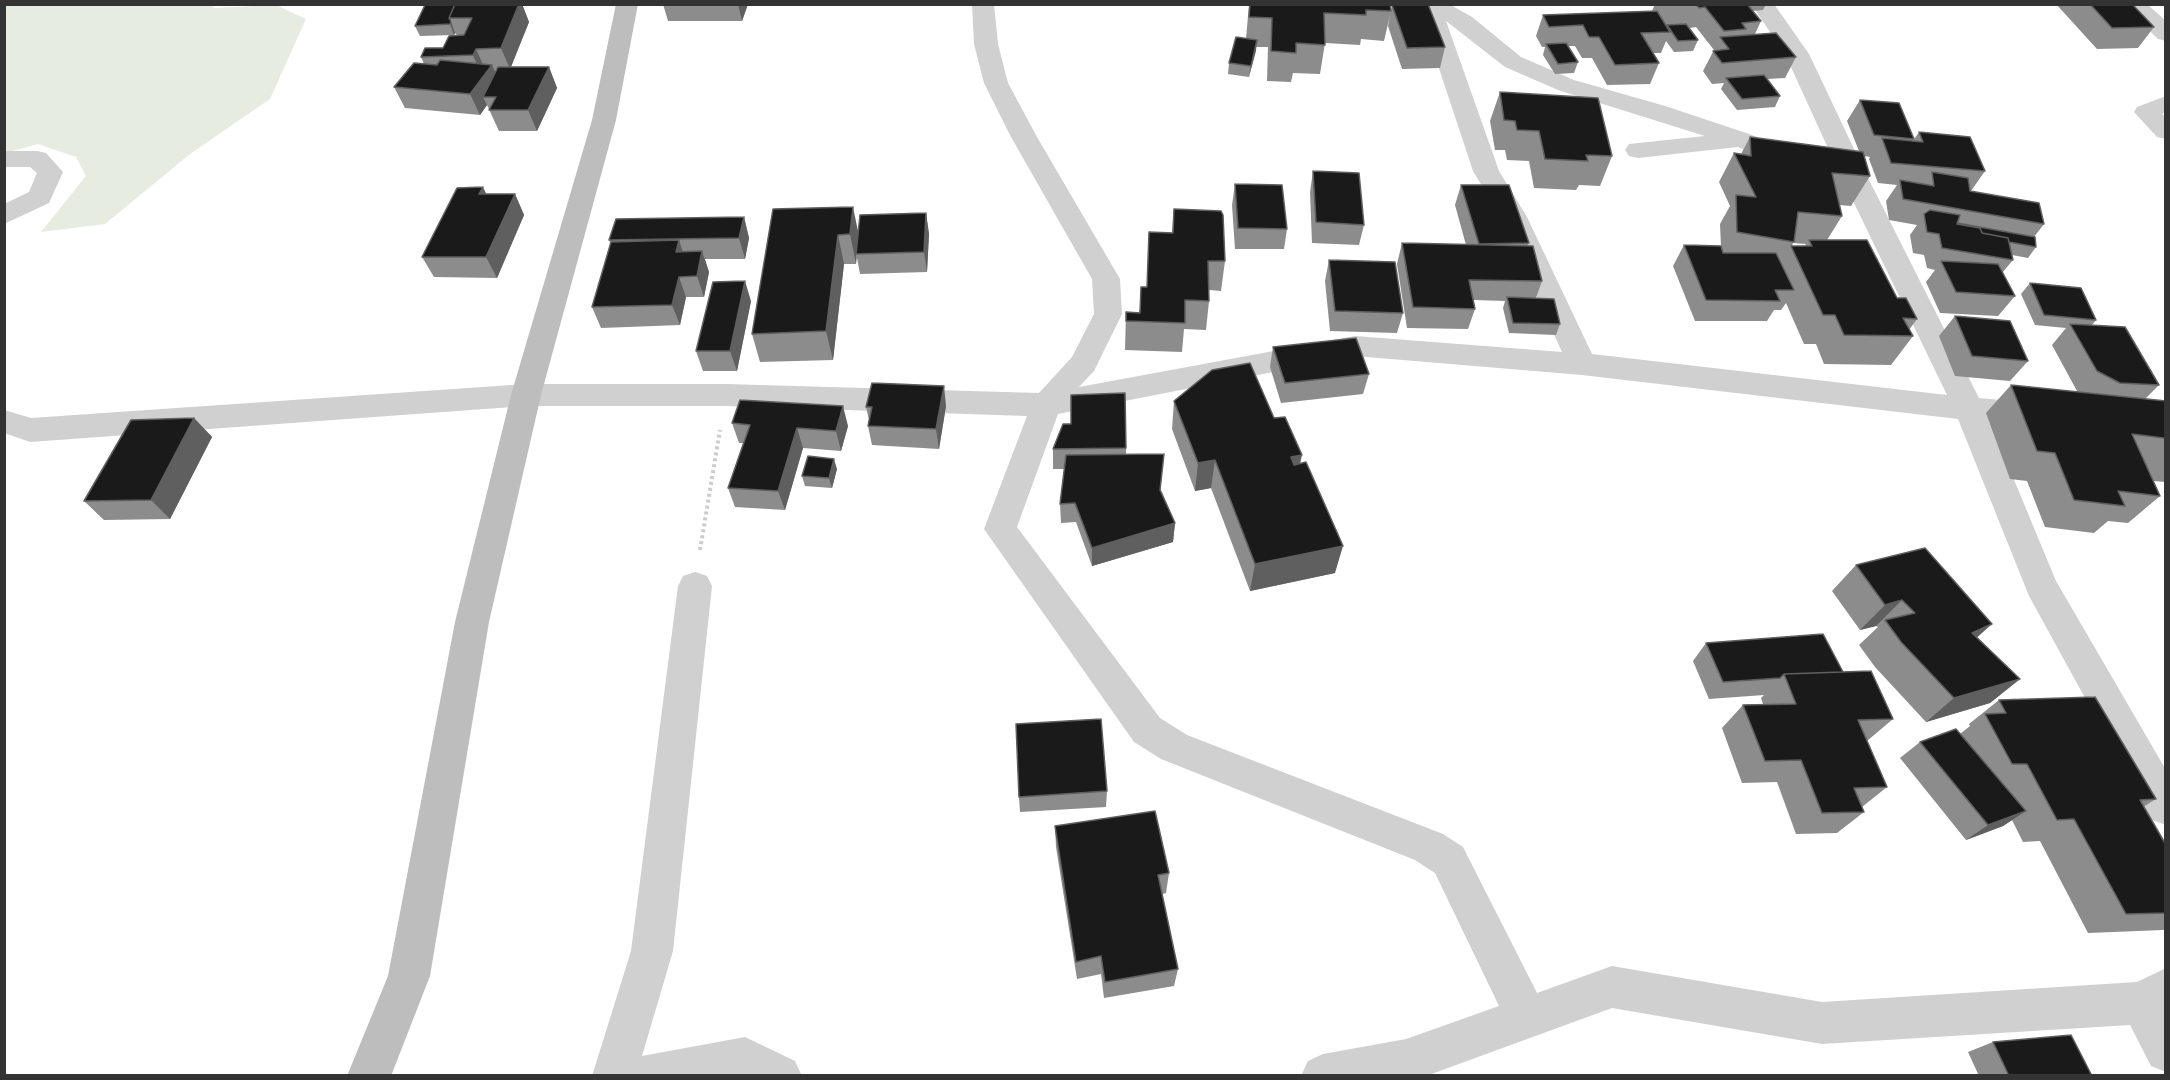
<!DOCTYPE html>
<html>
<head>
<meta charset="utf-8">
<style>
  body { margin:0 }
  #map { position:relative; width:2170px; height:1080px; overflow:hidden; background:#fff; font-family:"PT Sans",sans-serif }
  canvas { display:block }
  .frame { position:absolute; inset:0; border:6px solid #333; pointer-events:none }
</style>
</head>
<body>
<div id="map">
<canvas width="2170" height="1080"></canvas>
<div class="frame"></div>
</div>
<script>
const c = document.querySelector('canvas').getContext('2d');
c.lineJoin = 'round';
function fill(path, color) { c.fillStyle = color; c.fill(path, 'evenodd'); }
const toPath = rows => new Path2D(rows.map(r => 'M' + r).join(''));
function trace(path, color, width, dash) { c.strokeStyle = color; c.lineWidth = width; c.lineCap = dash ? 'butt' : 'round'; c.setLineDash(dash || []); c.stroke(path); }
const green = toPath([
  [211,4,214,8,276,5,306,19,270,99,190,154,105,224,41,232,86,176,76,157,38,144,5,153,5,5]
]);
const path = toPath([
  [700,550,720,430]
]);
const street = toPath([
  [972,4,994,4,998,44,1008,83,1037,137,1120,279,1122,314,1094,371,1079,387,1355,336,1562,352,1501,217,1473,171,1419,8,1420,4,1449,4,1472,17,1521,57,1574,80,1665,106,1752,135,1798,154,1802,160,1798,166,1789,168,1738,147,1638,158,1629,156,1625,150,1629,144,1705,136,1558,90,1505,67,1446,21,1499,171,1527,217,1592,354,1947,395,1838,170,1785,54,1751,4,1774,4,1809,54,1864,170,1979,398,2034,403,2045,406,2049,414,2045,422,2034,425,1990,422,2056,581,2166,770,2166,825,2152,820,2029,596,1958,419,1582,375,1355,356,1058,414,1017,527,1160,718,1187,735,1443,834,1463,847,1537,993,1612,966,1822,1002,2137,982,2166,968,2166,1072,2151,1066,2130,1025,1822,1044,1612,1008,1426,1076,1301,1076,1308,1061,1323,1054,1406,1039,1499,1006,1435,873,1415,860,1161,759,1134,742,984,529,1027,416,725,406,526,406,30,442,4,433,4,410,31,418,526,384,725,384,1039,393,1072,357,1094,314,1092,279,1011,137,984,83,974,44,972,4],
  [2122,4,2147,4,2166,21,2166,41,2158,39,2122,4],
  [2166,96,2166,112,2162,114,2166,117,2166,139,2157,137,2134,112,2137,107,2166,96],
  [4,151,37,151,46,153,63,172,49,203,4,224,4,204,29,192,37,173,30,167,4,167,4,151],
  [695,572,707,576,712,586,673,951,642,1056,745,1037,795,1061,802,1076,592,1076,631,951,678,586,683,576,695,572]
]);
const secondary = toPath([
  [616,4,638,4,616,120,541,395,489,622,430,976,391,1076,347,1076,388,976,455,622,511,395,592,120,616,4]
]);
const wall = toPath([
  [441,4,522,4,529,22,511,67,549,67,557,88,537,131,499,131,487,105,480,115,405,108,394,87,424,64,421,57,443,48,457,35,455,33,454,35,420,36,415,26],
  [663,4,748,4,742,21,668,21],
  [1249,4,1390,4,1391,11,1384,41,1361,39,1360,45,1325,43,1320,74,1293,73,1291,82,1267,81,1268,47,1256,47,1249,77,1228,74,1229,63,1246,39],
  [1655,4,1766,4,1763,10,1752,11,1761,21,1755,34,1796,57,1785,78,1767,79,1780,96,1775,107,1737,110,1721,89,1724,83,1712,84,1703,71,1714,50,1696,27,1690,28,1687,24,1698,40,1693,51,1674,52,1666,41,1661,53,1653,53,1659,63,1650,84,1607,85,1592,58,1582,58,1575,46,1568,46,1578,62,1574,73,1555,74,1543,55,1545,47,1542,47,1536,36,1543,15,1652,11],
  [2056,4,2132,4,2154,27,2138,48,2097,49],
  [1392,5,1445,47,1440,68,1402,69,1388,26],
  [1500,92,1612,156,1600,186,1579,185,1576,190,1534,188,1529,161,1507,160,1505,150,1495,150,1490,121],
  [1860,100,1914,139,1912,141,1913,141,1919,132,1985,171,1971,191,2044,224,2034,237,2036,247,2028,258,2012,255,2013,260,2002,273,2015,296,1998,316,1940,313,1926,282,1935,270,1927,268,1924,255,1913,253,1910,235,1917,225,1889,220,1886,201,1897,185,1878,183,1869,159,1870,157,1864,156,1870,176,1851,206,1839,205,1842,216,1827,240,1897,298,1917,319,1909,330,1913,336,1891,365,1824,364,1816,344,1804,344,1786,303,1781,310,1774,310,1767,321,1695,321,1673,266,1684,245,1721,247,1720,224,1730,206,1719,182,1734,153,1741,154,1750,137,1859,151,1847,121],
  [1793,243,1806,244,1805,246,1792,246],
  [1313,171,1364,225,1359,245,1312,243,1310,192],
  [1235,184,1287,229,1284,249,1235,249,1232,205],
  [1461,185,1529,243,1527,246,1542,281,1536,298,1560,324,1556,335,1509,333,1503,308,1505,301,1473,300,1475,309,1468,329,1407,328,1397,264,1402,243,1466,245,1455,205],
  [486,194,515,194,524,215,497,278,434,277,422,257],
  [773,209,858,232,926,213,929,234,927,272,860,274,857,258,856,264,844,264,833,360,760,362,752,334],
  [1174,209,1225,261,1221,291,1209,290,1209,301,1206,330,1184,329,1182,352,1125,350,1126,312,1139,312,1147,287,1172,233],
  [744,217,749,238,745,259,705,259,709,272,704,297,686,297,680,325,601,328,592,307,611,244,609,240],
  [1329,260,1403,313,1397,333,1330,331,1325,281],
  [2030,283,2096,320,2091,326,2159,385,2145,399,2166,401,2166,482,2153,481,2160,496,2128,523,2108,521,2094,533,2045,527,2027,481,2010,479,1986,413,2011,385,2079,392,2077,391,2052,345,2066,328,2035,325,2021,294],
  [751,301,737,371,703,371,696,351],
  [1955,316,2028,361,2010,381,1955,376,1939,336],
  [1273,347,1369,374,1363,394,1281,403,1270,367],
  [1174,401,1274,418,1300,463,1335,573,1250,591,1211,488,1195,491,1172,429],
  [946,406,939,449,872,445,868,426,869,420,866,407],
  [194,418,212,437,170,519,104,520,84,501],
  [732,423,848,426,841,451,803,448,785,510,735,507,728,488,743,443,739,443],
  [1126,448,1126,455,1161,490,1175,523,1173,542,1092,566,1076,522,1061,523,1060,504,1064,469,1053,469,1053,449],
  [837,469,832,488,805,486,802,476],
  [1856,565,1977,637,2020,679,1990,703,1926,722,1875,667,1859,645,1878,627,1876,626,1860,630,1832,591],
  [1706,643,1843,672,1893,719,1867,741,1887,787,1862,807,1864,812,1837,833,1796,834,1777,782,1742,783,1722,728,1743,705,1763,704,1761,698,1764,695,1709,699,1693,661],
  [1999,700,2156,799,2143,807,2166,845,2166,929,2163,930,2088,933,2040,841,2023,842,2012,820,2003,826,1966,840,1900,758,1920,742,1960,734,1970,726,1969,724],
  [1107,791,1106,807,1020,812,1019,797],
  [1055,826,1169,873,1166,893,1162,894,1178,969,1174,986,1104,998,1101,974,1077,979,1056,847],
  [1993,1042,2092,1076,1979,1076,1968,1052]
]);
const shadedWall = toPath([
  [519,4,522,4,529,22,510,69,501,48],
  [738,4,748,4,742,21],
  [451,22,455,33,454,35,450,24],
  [1257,40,1256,51,1249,77,1251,66],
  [476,49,485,69,482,76,473,55],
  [492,65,501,85,483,97,487,105,480,115,470,94],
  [549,67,557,88,537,131,528,110],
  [483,187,493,208,479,194],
  [515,194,524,215,497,278,486,257],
  [853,207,859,236,856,254,856,264,850,234],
  [926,213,929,234,927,272,924,252],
  [744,217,749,238,745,259,739,238],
  [838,235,844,264,833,360,826,331],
  [679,240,686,261,676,252],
  [702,251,709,272,704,297,697,276],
  [679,277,686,297,680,325,672,305],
  [745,281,751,301,737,371,730,351],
  [944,386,946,406,939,449,936,429],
  [843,406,848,426,841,451,836,431],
  [194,418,212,437,170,519,151,500],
  [797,428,803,448,785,510,778,491],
  [1302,455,1296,482,1291,457],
  [834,459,837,469,832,488,829,478],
  [1215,460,1211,488,1195,491,1198,463],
  [1175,523,1173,542,1092,566,1092,548],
  [1343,546,1335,573,1250,591,1255,564],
  [1902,600,1876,626,1860,630,1885,605],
  [1992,624,1963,650,1972,633],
  [2020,679,1990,703,1926,722,1954,698],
  [2026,811,2003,826,1966,840,1988,825]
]);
const building = toPath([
  [455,4,519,4,501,48,476,49,473,55,421,57,425,48,443,48,449,36,464,35,472,18,449,18,455,4],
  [455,4,449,18,451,22,450,24,415,26,425,5,455,4],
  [1250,4,1390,4,1391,11,1366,10,1366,15,1324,13,1325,45,1296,43,1296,53,1271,51,1272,18,1249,17,1250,4],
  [1428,4,1445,47,1407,48,1392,5,1428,4],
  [1696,4,1747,4,1761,21,1742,23,1746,29,1724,31,1705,7,1699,8,1696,4],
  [2090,4,2132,4,2154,27,2112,28,2090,4],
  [1657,11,1670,32,1641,33,1659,63,1615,65,1599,37,1589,37,1583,25,1549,27,1543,15,1657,11],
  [1686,24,1698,40,1678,41,1667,25,1686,24],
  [1776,33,1796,57,1722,63,1713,51,1729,49,1720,37,1776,33],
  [1236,37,1257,40,1251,66,1229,63,1236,37],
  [1566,43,1578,62,1558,64,1546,44,1566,43],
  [440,60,492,65,470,94,394,87,414,63,437,65,440,60],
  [498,67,549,67,528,110,489,110,496,97,483,97,498,67],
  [1764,75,1780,96,1742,99,1726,78,1764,75],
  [1500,92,1598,98,1612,156,1586,155,1588,161,1545,159,1539,131,1517,130,1515,121,1504,120,1500,92],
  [1860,100,1899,103,1914,139,1874,135,1860,100],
  [1919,132,1970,137,1985,171,1891,163,1882,138,1923,142,1919,132],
  [1750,137,1863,152,1870,176,1832,173,1842,216,1798,212,1794,242,1737,232,1736,195,1756,197,1734,153,1751,156,1750,137],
  [1313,171,1359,173,1364,225,1316,222,1313,171],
  [1932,172,1968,178,1970,191,2039,203,2044,224,1903,199,1900,180,1934,186,1932,172],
  [1235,184,1282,185,1287,229,1238,228,1235,184],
  [1461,185,1509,185,1529,243,1479,244,1461,185],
  [483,187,479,194,515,194,486,257,422,257,457,188,483,187],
  [853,207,850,234,838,235,826,331,752,334,773,209,853,207],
  [1174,209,1221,211,1223,215,1225,261,1208,261,1209,301,1185,300,1185,323,1126,321,1126,312,1140,313,1141,287,1147,287,1149,232,1173,233,1174,209],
  [1930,210,1960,215,1957,224,1980,228,1982,233,2008,238,2013,260,1942,248,1939,234,1927,232,1924,214,1930,210],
  [926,213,924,252,856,254,860,215,926,213],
  [744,217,739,238,609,240,616,219,744,217],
  [1957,223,2035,237,2036,247,2009,242,2008,238,1982,233,1980,228,1957,223],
  [679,240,676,252,702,251,697,276,679,277,672,305,592,307,611,242,679,240],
  [1809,240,1867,240,1897,298,1906,298,1917,319,1903,318,1913,336,1844,335,1835,315,1823,315,1791,246,1812,246,1809,240],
  [1402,243,1533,246,1542,281,1469,280,1475,309,1413,307,1402,243],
  [1684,245,1721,246,1723,253,1776,253,1794,290,1775,290,1780,301,1706,300,1684,245],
  [1329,260,1395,262,1403,313,1335,311,1329,260],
  [1941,261,1998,264,2015,296,1956,292,1941,261],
  [745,281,730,351,696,351,713,282,745,281],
  [2030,283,2081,288,2096,320,2044,315,2030,283],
  [1507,297,1554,299,1560,324,1513,323,1507,297],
  [1955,316,2010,321,2028,361,1972,356,1955,316],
  [2070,324,2125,327,2159,385,2120,383,2097,371,2070,324],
  [1356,338,1369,374,1285,383,1273,347,1356,338],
  [1250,363,1274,418,1285,417,1302,455,1291,457,1294,465,1306,462,1343,546,1255,564,1215,460,1198,463,1174,401,1212,370,1250,363],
  [872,383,944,386,936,429,868,426,872,407,866,407,872,383],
  [2011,385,2166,401,2166,442,2164,438,2132,434,2160,496,2118,491,2125,506,2074,500,2055,453,2037,451,2011,385],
  [1125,393,1126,448,1053,449,1063,424,1071,424,1071,395,1125,393],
  [740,400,843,406,836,431,797,428,778,491,728,488,750,425,732,423,740,400],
  [194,418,151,500,84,501,131,420,194,418],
  [1164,454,1160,490,1175,523,1092,548,1075,503,1060,504,1066,455,1164,454],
  [808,456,834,459,829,478,802,476,808,456],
  [1925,548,1992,624,1972,633,2020,679,1954,698,1901,642,1885,620,1915,613,1902,600,1885,605,1856,565,1925,548],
  [1823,634,1843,672,1784,674,1780,678,1723,682,1706,643,1823,634],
  [1871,671,1893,719,1858,720,1887,787,1854,788,1864,812,1822,813,1801,760,1765,761,1743,705,1796,704,1784,674,1871,671],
  [2095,697,2156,799,2140,800,2166,845,2166,913,2126,914,2074,819,2057,820,2027,764,2012,764,1985,714,2006,713,1999,700,2095,697],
  [1101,719,1107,791,1019,797,1016,724,1101,719],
  [1956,729,2026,811,1988,825,1920,742,1956,729],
  [1155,811,1169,873,1158,875,1178,969,1105,982,1101,956,1076,962,1055,826,1155,811],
  [2071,1035,2092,1076,2009,1076,1993,1042,2071,1035]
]);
fill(green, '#e6ecdf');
trace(path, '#cdcdcd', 4, [3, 3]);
fill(street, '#d0d0d0');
fill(secondary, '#bdbdbd');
fill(wall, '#8c8c8c');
fill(shadedWall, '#5f5f5f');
fill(building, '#1a1a1a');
trace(building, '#5f5f5f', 1.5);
</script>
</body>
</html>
